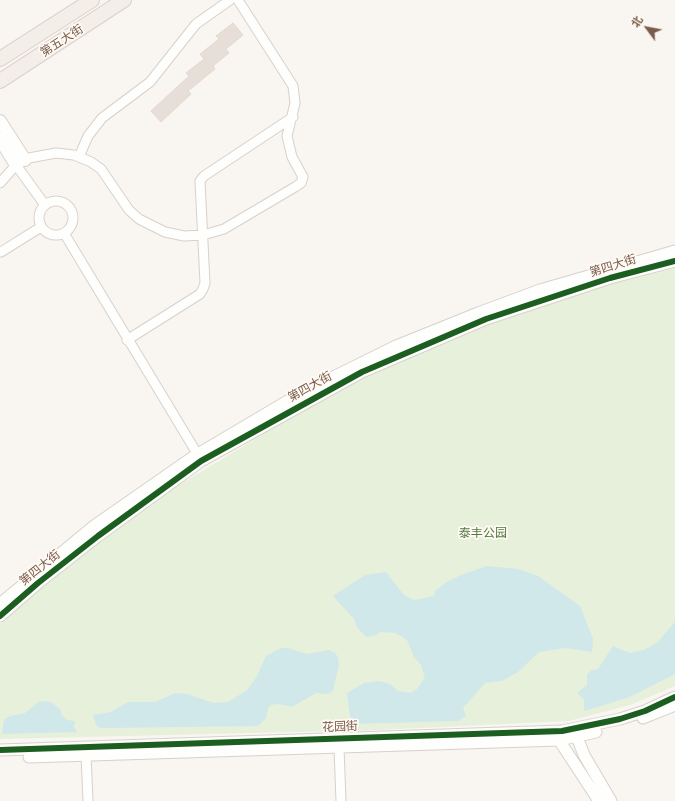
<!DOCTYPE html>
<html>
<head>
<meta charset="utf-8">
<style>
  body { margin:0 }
  #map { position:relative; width:675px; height:801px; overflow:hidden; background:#f9f5f0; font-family:Montserrat,"Noto Sans SC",sans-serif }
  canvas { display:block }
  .north { position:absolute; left:627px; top:8px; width:40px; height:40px; -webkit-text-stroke:3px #fffaf3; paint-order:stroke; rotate:302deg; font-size:11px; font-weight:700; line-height:16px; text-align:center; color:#7a5c4d }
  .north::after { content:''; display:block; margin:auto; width:14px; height:18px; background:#7a5c4d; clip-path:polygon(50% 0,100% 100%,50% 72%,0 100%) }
</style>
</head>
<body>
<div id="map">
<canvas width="675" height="801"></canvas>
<div class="north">北</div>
</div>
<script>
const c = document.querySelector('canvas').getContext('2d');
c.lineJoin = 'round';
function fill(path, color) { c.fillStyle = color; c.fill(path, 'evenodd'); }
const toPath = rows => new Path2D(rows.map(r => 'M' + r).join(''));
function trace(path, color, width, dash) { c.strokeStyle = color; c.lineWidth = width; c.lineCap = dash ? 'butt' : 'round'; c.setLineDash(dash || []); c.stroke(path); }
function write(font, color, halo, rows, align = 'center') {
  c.font = font + ' Montserrat,"Noto Sans SC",sans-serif'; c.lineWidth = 3.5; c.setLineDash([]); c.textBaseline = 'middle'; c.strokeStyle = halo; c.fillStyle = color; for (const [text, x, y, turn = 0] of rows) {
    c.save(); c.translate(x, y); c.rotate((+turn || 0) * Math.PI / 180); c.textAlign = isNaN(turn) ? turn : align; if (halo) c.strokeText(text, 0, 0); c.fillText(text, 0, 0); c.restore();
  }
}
const green = toPath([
  [675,268,675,686,630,705,569,721,376,730,0,739,0,624,56,574,164,494,330,394,394,363,454,337,549,303,595,288]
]);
const water = toPath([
  [487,566,518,569,538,576,580,606,593,639,592,652,565,648,539,652,518,672,502,681,485,683,463,708,466,716,458,721,351,724,347,693,364,683,379,681,390,684,398,691,410,693,417,689,425,678,421,665,414,657,407,640,396,633,381,632,373,636,366,637,357,627,354,619,333,596,365,575,386,572,404,595,414,600,434,596,435,591,445,583,461,575],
  [675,622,675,674,630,697,584,711,584,699,577,693,587,685,587,675,591,670,598,669,613,646,630,653,644,650,658,642],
  [281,648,288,648,307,654,329,650,335,653,338,657,339,665,333,691,328,694,316,693,292,707,278,704,271,705,268,708,266,718,258,726,107,728,100,728,96,725,93,715,111,712,128,702,155,702,175,693,187,694,214,703,228,702,246,691,256,678,266,656],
  [40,701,51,702,60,709,62,715,67,720,75,721,74,727,77,732,2,734,4,720,10,716,25,713]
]);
const building = toPath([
  [233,23,243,35,226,49,229,53,213,66,215,69,188,91,191,94,161,122,151,111,189,76,186,73,204,59,200,54,219,39,216,36,233,23]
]);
const minor = toPath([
  [79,157,88,136,102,118,150,82,196,24,230,0],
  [16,165,45,205],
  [0,183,16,165,29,158,56,153,74,155,91,162,101,169,129,210,139,219,165,232,184,236,203,235,224,229,295,187,301,183,303,177,292,157,287,136,295,103,293,86,238,0],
  '39 218a17 17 0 1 1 34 0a17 17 0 1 1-34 0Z',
  [64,233,201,460],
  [1,252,41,227],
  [127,340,200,294,203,289,205,283,200,181,204,176,293,117],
  [339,748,341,801],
  [86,755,88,801]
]);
const tertiary = toPath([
  [0,604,94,526,193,457,301,393,396,346,478,313,540,290,675,251],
  [0,616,38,583,98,536,201,461,362,372,486,319,610,278,675,261],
  [643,718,675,705],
  [577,737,584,755,611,801],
  [559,740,599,801],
  [0,750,562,731,620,719,645,711,675,697],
  [29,757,559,740,596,732]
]);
const secondary = toPath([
  [0,121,25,160],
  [0,139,16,165]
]);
const primary = toPath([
  [0,59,92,0],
  [0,81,124,0]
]);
const cycleway = toPath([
  [0,616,38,583,98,536,201,461,362,372,486,319,610,278,675,261],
  [0,750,562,731,620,719,645,711,675,697]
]);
const streetNames = [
  ["第五大街",62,41,-33],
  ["第四大街",613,266,-17],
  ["第四大街",310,387,-29],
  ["第四大街",40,568,-39],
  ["花园街",340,727,-2]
];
const parkNames = [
  ["泰丰公园",483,533]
];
fill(green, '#e7f0db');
fill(water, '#d0e8ea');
fill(building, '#e6ded7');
trace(building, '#e2d8d2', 1);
trace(minor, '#d7d1cb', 11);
trace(tertiary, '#d7d1cb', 13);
trace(secondary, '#d9d2cb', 14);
trace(primary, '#dad1cc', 16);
trace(minor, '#fefefd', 9);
trace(tertiary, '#fefefd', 11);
trace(secondary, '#fefefd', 12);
trace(primary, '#f3eee8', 14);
trace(cycleway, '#1b5e20', 6);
write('12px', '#7a5c4d', '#fffaf3', streetNames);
write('12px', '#537a41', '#fffaf3', parkNames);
</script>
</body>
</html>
